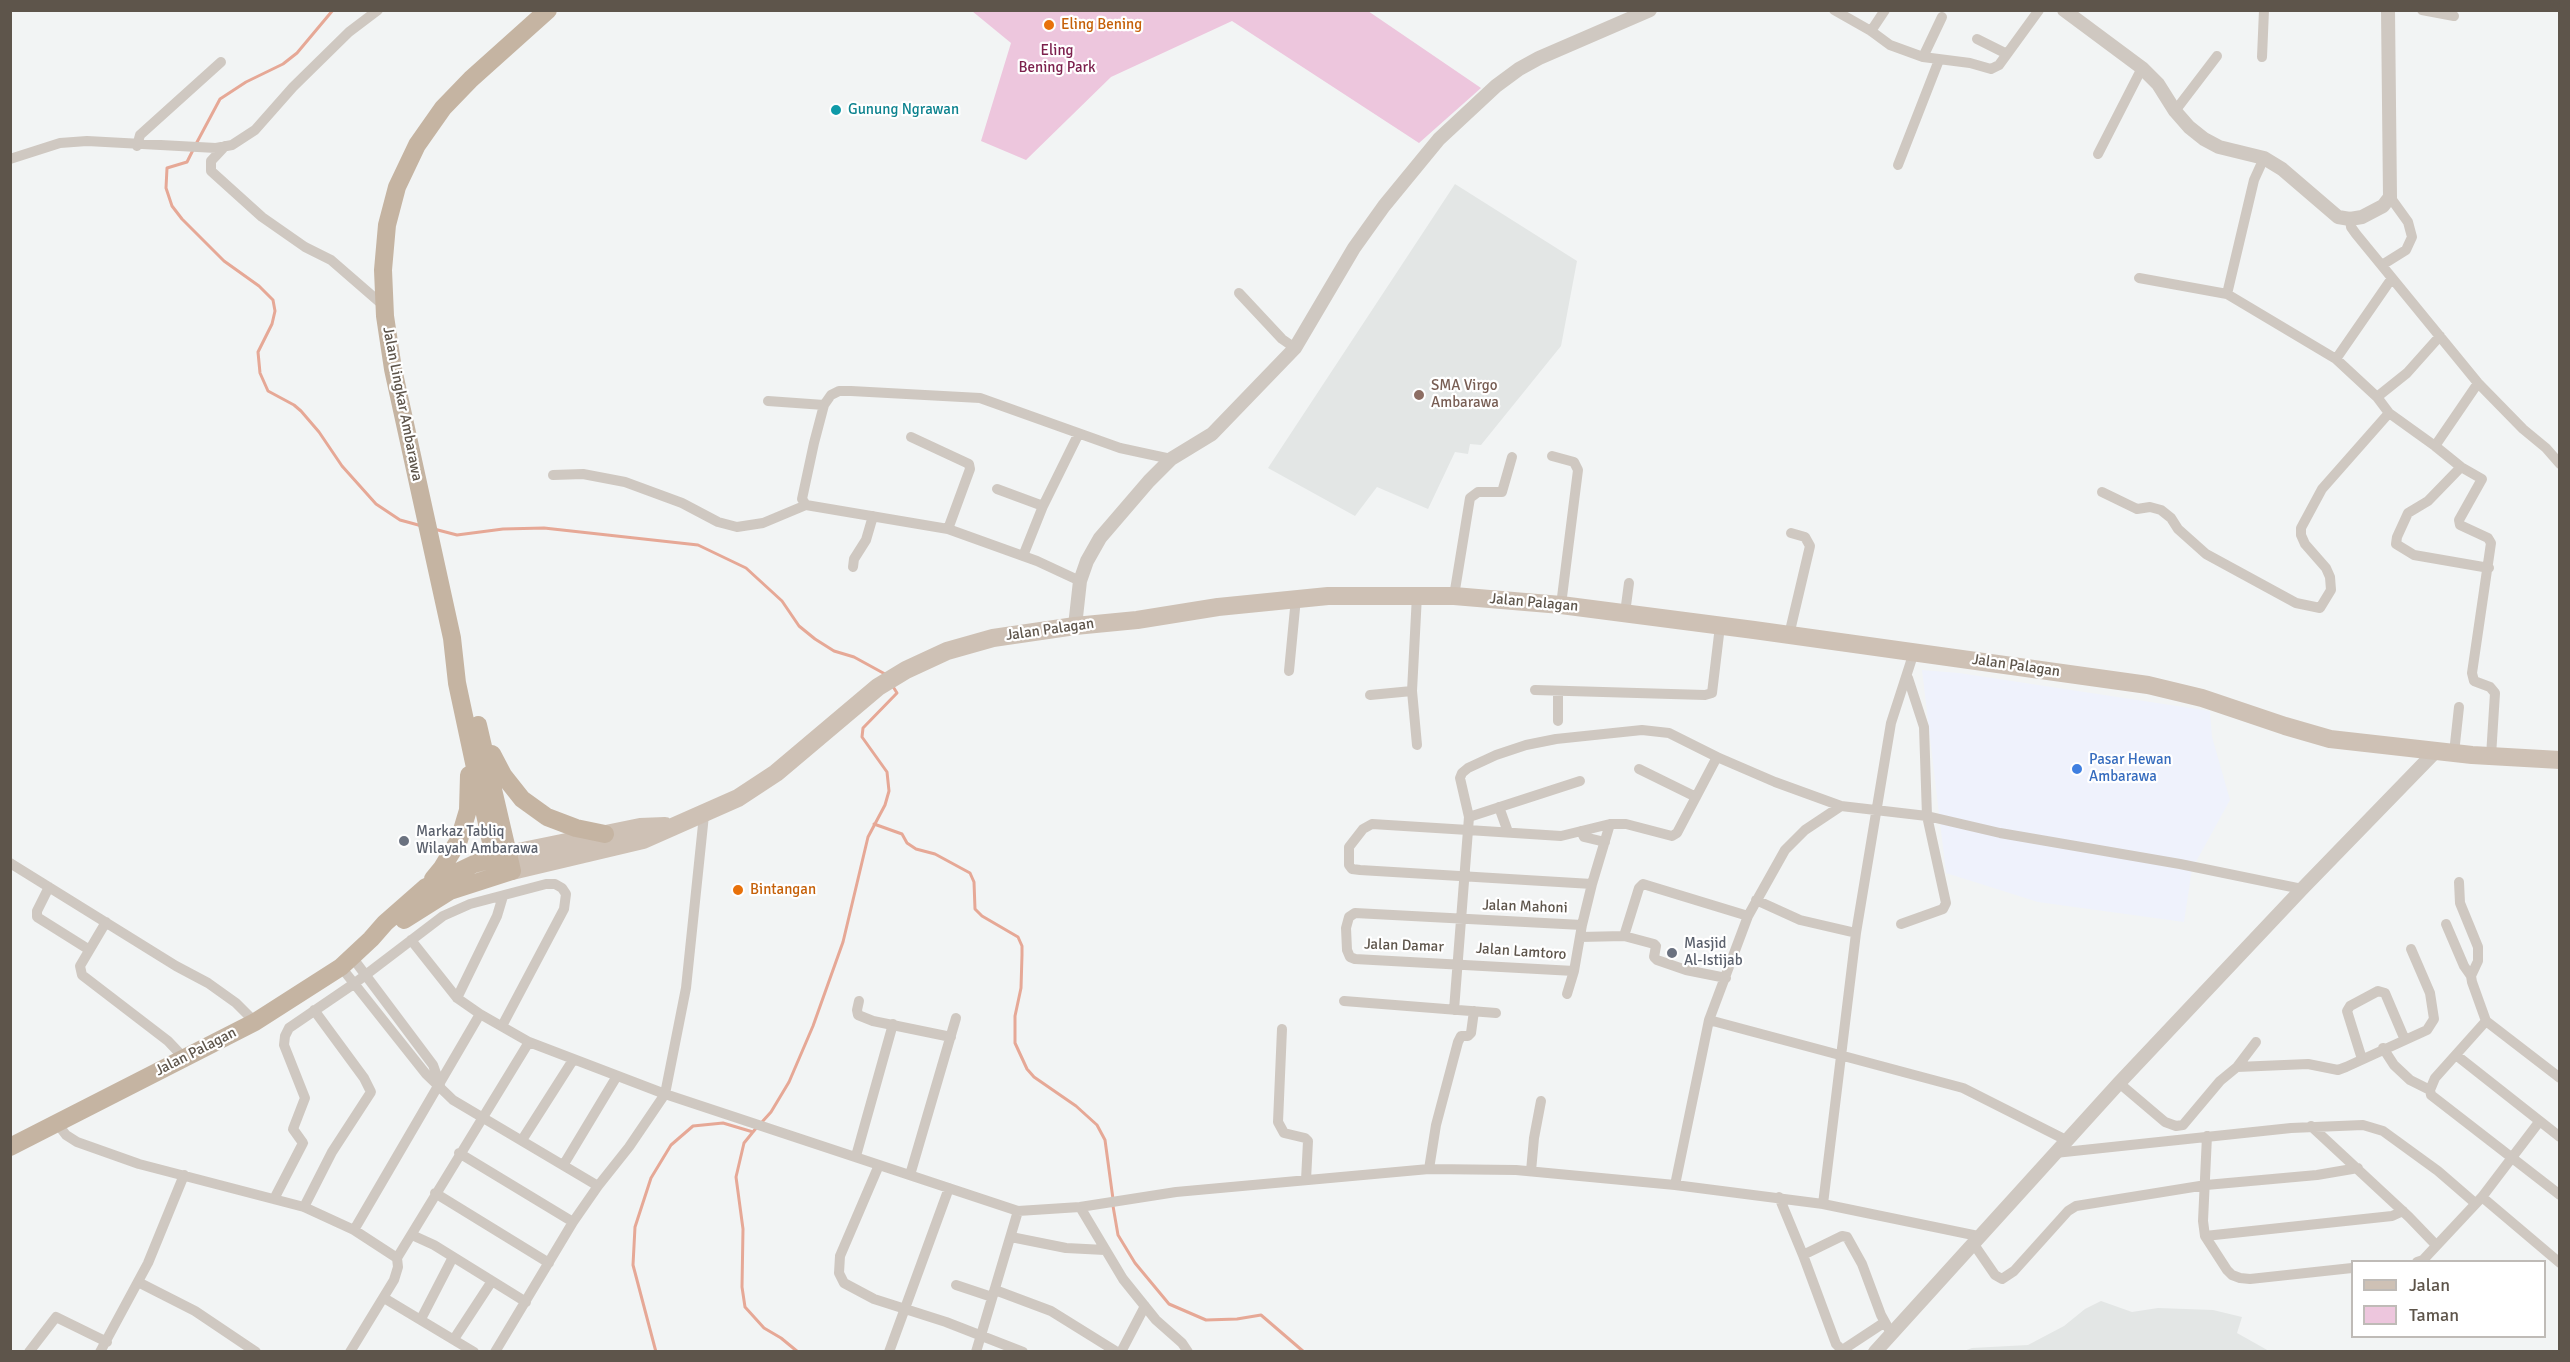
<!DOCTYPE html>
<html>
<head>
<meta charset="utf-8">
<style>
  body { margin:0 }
  #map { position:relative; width:2570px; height:1362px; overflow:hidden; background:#f2f4f4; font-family:Signika,sans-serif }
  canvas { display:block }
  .frame { position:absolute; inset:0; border:12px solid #5e554b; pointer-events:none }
  .legend { position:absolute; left:2351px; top:1260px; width:195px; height:78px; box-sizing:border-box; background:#fff; border:2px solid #bfbbb7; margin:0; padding:8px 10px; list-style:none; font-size:18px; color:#5e554b }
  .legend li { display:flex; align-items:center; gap:12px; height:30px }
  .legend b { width:30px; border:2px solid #bfbbb7 }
</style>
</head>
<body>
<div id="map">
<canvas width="2570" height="1362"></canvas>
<div class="frame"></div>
<ul class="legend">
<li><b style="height:8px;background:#cec1b5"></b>Jalan</li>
<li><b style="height:16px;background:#edc6dd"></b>Taman</li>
</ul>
</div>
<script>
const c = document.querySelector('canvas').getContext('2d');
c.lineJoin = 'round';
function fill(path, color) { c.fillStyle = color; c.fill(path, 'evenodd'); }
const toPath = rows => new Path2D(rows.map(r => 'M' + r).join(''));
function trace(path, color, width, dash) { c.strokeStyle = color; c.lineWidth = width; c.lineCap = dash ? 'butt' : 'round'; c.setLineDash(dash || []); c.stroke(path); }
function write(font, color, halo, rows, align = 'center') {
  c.font = font + ' Signika,sans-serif'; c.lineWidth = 4.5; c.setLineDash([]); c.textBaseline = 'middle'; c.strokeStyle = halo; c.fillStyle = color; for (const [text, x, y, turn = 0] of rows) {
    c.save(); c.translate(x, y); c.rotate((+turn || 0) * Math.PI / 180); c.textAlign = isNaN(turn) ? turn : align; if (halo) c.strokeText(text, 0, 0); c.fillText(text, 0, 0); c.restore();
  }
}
const commercial = toPath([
  [1922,670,1959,673,2210,711,2212,737,2230,800,2192,869,2184,922,2038,902,1946,873]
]);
const education = toPath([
  [1455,184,1577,261,1561,346,1481,445,1470,444,1468,454,1455,452,1428,509,1377,487,1355,516,1268,468],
  [2101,1301,2132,1312,2158,1308,2213,1310,2242,1317,2237,1333,2269,1351,1964,1351,1972,1348,2028,1345,2064,1326,2085,1309]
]);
const green = toPath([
  [972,11,1368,11,1481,88,1419,143,1232,21,1111,77,1026,160,981,141,1011,43]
]);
const stream = toPath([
  [196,144,220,99,246,82,283,64,297,53,333,10],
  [193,150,187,162,167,168,166,188,172,206,182,219,224,261,259,286,273,300,275,311,272,324,258,352,260,373,268,391,294,405,301,411,319,432,342,466,376,504,400,520,422,526],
  [434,529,457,535,503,529,544,528,698,545,746,568,782,601,799,626,815,639,834,651,854,657,885,674],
  [874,824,902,834,907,843,916,849,935,854,970,873,974,882,975,909,982,916,1018,937,1022,946,1022,955,1021,988,1015,1016,1015,1043,1027,1069,1034,1077,1076,1106,1097,1125,1105,1140,1113,1199],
  [762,1122,771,1112,789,1082,813,1026,843,942,868,837,885,805,889,791,887,772,862,737,863,728,897,693,892,685],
  [757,1127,744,1143,736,1177,743,1229,742,1287,745,1307,764,1328,781,1338,798,1352],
  [1113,1206,1118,1235,1135,1263,1169,1304,1206,1320,1237,1319,1261,1315,1304,1352],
  [656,1352,633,1265,635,1227,651,1178,671,1145,693,1126,723,1123,753,1132]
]);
const minor = toPath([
  [1834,10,1871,31,1890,45,1923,57,1970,63,1991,69,1999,65,2039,10],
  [2422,10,2454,16],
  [1871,31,1885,10],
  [1977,39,2007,54],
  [1923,57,1942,17],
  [2262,57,2264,10],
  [2175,111,2217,56],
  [137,146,140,135,221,62],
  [225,146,211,161,211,171,262,217,305,247,331,260,384,306],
  [2098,154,2142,68],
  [10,159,60,143,87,141,216,148,232,145,255,130,293,87,349,32,378,10],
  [1898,165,1939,60],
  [2350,219,2351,227,2356,234,2478,383,2523,429,2546,448,2560,464],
  [2382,265,2406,250,2412,237,2408,222,2390,197],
  [2139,278,2227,294,2336,359],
  [2392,278,2336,359,2377,397,2389,413,2435,446,2478,383],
  [1239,293,1282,339,1295,348],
  [2227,294,2254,180,2264,158],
  [2377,397,2407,373,2440,336],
  [768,401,824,405],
  [911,437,969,464,970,469,948,529],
  [2435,446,2461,467,2482,479,2459,520,2460,525,2488,538,2491,543,2472,673,2474,681,2490,687,2495,693,2491,756],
  [1552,456,1574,462,1578,470,1561,605],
  [2461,467,2428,501,2408,513,2397,537,2396,544,2414,555,2489,568],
  [553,475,583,474,625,482,682,503,718,522,737,527,763,523,806,505],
  [997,489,1043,506],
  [2102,492,2137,509,2150,507,2161,510,2171,518,2178,529,2206,554,2296,603,2320,608,2331,590,2330,577,2326,568,2305,544,2301,535,2301,528,2322,489,2389,413],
  [1023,556,1043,506,1078,435],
  [853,567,854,559,866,540,873,516],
  [1080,581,1037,561,948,529,806,505,802,499,814,443,824,405,831,395,839,391,851,391,980,398,1120,448,1171,459],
  [1417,595,1412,691,1417,745],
  [1454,596,1470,498,1478,492,1502,492,1512,457],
  [1625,613,1629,583],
  [1789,635,1810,546,1805,537,1791,533],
  [1914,652,1891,723,1856,933,1823,1204,1978,1236],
  [1289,671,1296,598],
  [1535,690,1705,695,1712,693,1720,626],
  [1370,695,1412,691],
  [1558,721,1558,691],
  [2454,753,2459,707],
  [1639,769,1696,797],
  [1580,781,1469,817,1468,830,1372,824,1363,829,1349,847,1349,865,1352,869,1360,870,1592,884,1610,824],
  [1841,806,1805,830,1785,850,1748,916,1709,1020,1963,1088,2066,1140],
  [1499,807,1508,832],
  [704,815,686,988,665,1094,1018,1211,1080,1207,1176,1192,1429,1169,1516,1170,1675,1185],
  [1469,817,1460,778,1462,773,1468,768,1496,755,1526,745,1556,739,1642,730,1669,733,1717,757],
  [1581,831,1584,837,1605,842],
  [10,863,176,966,208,983,236,1003,255,1022],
  [2459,882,2460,903,2478,947,2478,961,2471,976,2472,982,2486,1021,2560,1078],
  [49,887,37,911,37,917,88,949],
  [1756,900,1800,920,1856,933],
  [106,922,80,966,82,975,168,1041,185,1059],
  [1901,924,1943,909,1946,903,1927,816,1924,727,1908,678],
  [2446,924,2464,966,2471,976],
  [1582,925,1574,971,1355,959,1350,957,1347,950,1346,928,1349,917,1355,913,1582,925,1592,884],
  [1624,936,1639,888,1643,884,1748,916],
  [1580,937,1624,936,1654,944,1656,946,1654,957,1657,960,1686,970,1726,978],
  [411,940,457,998,480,1014,529,1042,665,1094,629,1147,598,1186],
  [352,957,433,1065,440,1085],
  [341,967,426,1074,453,1100,598,1186,573,1222,495,1352],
  [1567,994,1574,971],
  [457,998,497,916,503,896],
  [859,1001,857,1010,858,1015,873,1021,951,1037],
  [1344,1001,1496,1013],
  [1454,1010,1468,830,1561,836,1610,824,1626,824,1672,836,1677,833,1717,757,1775,782,1841,806,1927,816,2000,833,2180,864,2302,889],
  [1709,1020,1675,1185,1823,1204],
  [2486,1021,2435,1078,2430,1090,2431,1095,2560,1195],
  [1282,1029,1278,1122,1284,1133,1305,1138,1308,1141,1306,1180],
  [2383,1048,2394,1065,2410,1080,2430,1090],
  [2456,1055,2560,1137],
  [2362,1059,2347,1011,2350,1006,2378,991,2385,993,2405,1040],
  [2237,1067,2256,1042],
  [2119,1083,2165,1122,2176,1126,2183,1125,2220,1081,2237,1067,2308,1064,2338,1070,2346,1067,2427,1030,2434,1019,2430,993,2411,949],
  [56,1122,66,1135,77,1142,139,1164,304,1207,354,1230,397,1258,398,1267,394,1280,350,1352],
  [2311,1126,2409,1217,2436,1245],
  [2207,1136,2203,1221,2205,1236,2392,1216,2403,1211],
  [522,1140,573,1060],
  [459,1153,573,1222],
  [2055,1153,2291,1128,2363,1125,2383,1131,2438,1171,2475,1203],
  [856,1156,893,1024],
  [564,1164,617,1076],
  [879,1165,840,1256,839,1273,844,1283,874,1299,946,1322,1023,1352],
  [1429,1169,1436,1125,1458,1042,1461,1036,1468,1036,1471,1033,1474,1011],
  [1531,1171,1534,1138,1541,1101],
  [910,1175,956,1018],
  [435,1193,549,1263],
  [1779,1197,1803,1255,1842,1236,1847,1237,1862,1264,1881,1315,1891,1333],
  [2482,1197,2560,1263],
  [274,1199,303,1143,293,1129,305,1098,284,1045,285,1036,289,1028,355,983,443,916,470,904,546,884,555,884,562,888,566,894,564,909,502,1026],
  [304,1207,332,1152,371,1092,364,1078,314,1010],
  [1080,1207,1123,1279,1156,1320,1182,1343,1188,1352],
  [354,1230,480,1014],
  [412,1235,434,1245,526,1302],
  [2205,1236,2227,1270,2232,1275,2240,1278,2250,1279,2352,1268],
  [1011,1237,1066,1248,1105,1250],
  [1973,1243,1995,1275,2002,1279,2014,1271,2068,1211,2076,1206,2206,1185,2317,1175,2358,1168],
  [1803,1255,1836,1344,1840,1348,1844,1349,1885,1322],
  [397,1258,529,1042],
  [2417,1262,2423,1260,2482,1197,2539,1122],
  [138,1282,195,1311,256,1352],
  [956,1285,992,1297],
  [995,1290,1051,1311,1117,1352],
  [384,1298,474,1352],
  [421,1319,453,1257],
  [454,1339,492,1281],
  [29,1352,56,1317,107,1342],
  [100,1352,148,1263,184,1175],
  [889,1352,949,1188],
  [976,1352,1018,1211],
  [1121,1352,1145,1306]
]);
const tertiary = toPath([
  [2064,10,2142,68,2158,84,2175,111,2189,127,2204,139,2219,147,2264,158,2282,169,2338,217,2350,219,2362,217,2383,206,2390,197,2388,10],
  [1075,626,1080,581,1087,561,1100,538,1149,481,1171,459,1212,434,1295,348,1354,248,1384,206,1439,139,1496,86,1519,69,1539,58,1650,10],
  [1875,1352,2119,1083,2302,889,2436,751]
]);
const primary = toPath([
  [508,854,640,827,665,826],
  [512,871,643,840,738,798,776,773,878,687,906,670,947,651,993,638,1075,626,1137,620,1218,607,1328,596,1454,596,1561,605,1754,630,2148,685,2202,698,2285,726,2330,739,2472,755,2560,760]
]);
const trunk = toPath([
  [492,754,503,775,522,799,547,817,576,828,605,834],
  [498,875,457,683,452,638,393,369,385,316,383,270,387,225,397,187,417,145,443,108,471,79,548,10],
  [433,879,442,868,459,840,468,810,469,775],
  [404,920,450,891,512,871,478,725],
  [10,1147,255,1022,341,967,371,939,385,923,426,887,474,864,508,854]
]);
const markers = [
  [1049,25,6,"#e8710a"],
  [836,110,6,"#0f9aa8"],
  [1419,395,6,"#8d6e63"],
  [2077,769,6,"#3f7fe0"],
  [404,841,6,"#6b7280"],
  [738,890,6,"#e8710a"],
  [1672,953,6,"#6b7280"]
];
const foodNames = [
  ["Eling Bening",1061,25],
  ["Bintangan",750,890]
];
const parkNames = [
  ["Eling",1057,51],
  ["Bening Park",1057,68]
];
const cultureNames = [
  ["Gunung Ngrawan",848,110]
];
const educationNames = [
  ["SMA Virgo",1431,386],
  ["Ambarawa",1431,403]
];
const streetNames = [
  ["Jalan Lingkar Ambarawa",402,404,79],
  ["Jalan Palagan",1534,603,5],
  ["Jalan Palagan",1050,630,-8],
  ["Jalan Palagan",2016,666,8],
  ["Jalan Mahoni",1525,907,2],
  ["Jalan Damar",1404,946,2],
  ["Jalan Lamtoro",1521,952,4],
  ["Jalan Palagan",196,1052,-27]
];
const shopNames = [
  ["Pasar Hewan",2089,760],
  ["Ambarawa",2089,777]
];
const worshipNames = [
  ["Markaz Tabliq",416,832],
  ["Wilayah Ambarawa",416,849],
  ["Masjid",1684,944],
  ["Al-Istijab",1684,961]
];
fill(commercial, '#eff2fc');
fill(education, '#e3e6e5');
fill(green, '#edc6dd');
trace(stream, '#e6a896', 3);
trace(minor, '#cfc8c1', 10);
trace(tertiary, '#cfc8c1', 14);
trace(primary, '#cec1b5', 18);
trace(trunk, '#c5b4a2', 18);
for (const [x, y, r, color] of markers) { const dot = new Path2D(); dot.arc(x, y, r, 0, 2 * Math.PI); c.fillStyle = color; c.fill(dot); trace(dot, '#fff', 2); }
write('15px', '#c56008', '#fff', foodNames, 'left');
write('15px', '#7c204d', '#fff', parkNames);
write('15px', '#0d838f', '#fff', cultureNames, 'left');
write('15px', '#785e54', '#fff', educationNames, 'left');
write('15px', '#5e554b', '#fff', streetNames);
write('15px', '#366cbe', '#fff', shopNames, 'left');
write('15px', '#5b616d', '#fff', worshipNames, 'left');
</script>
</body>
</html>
